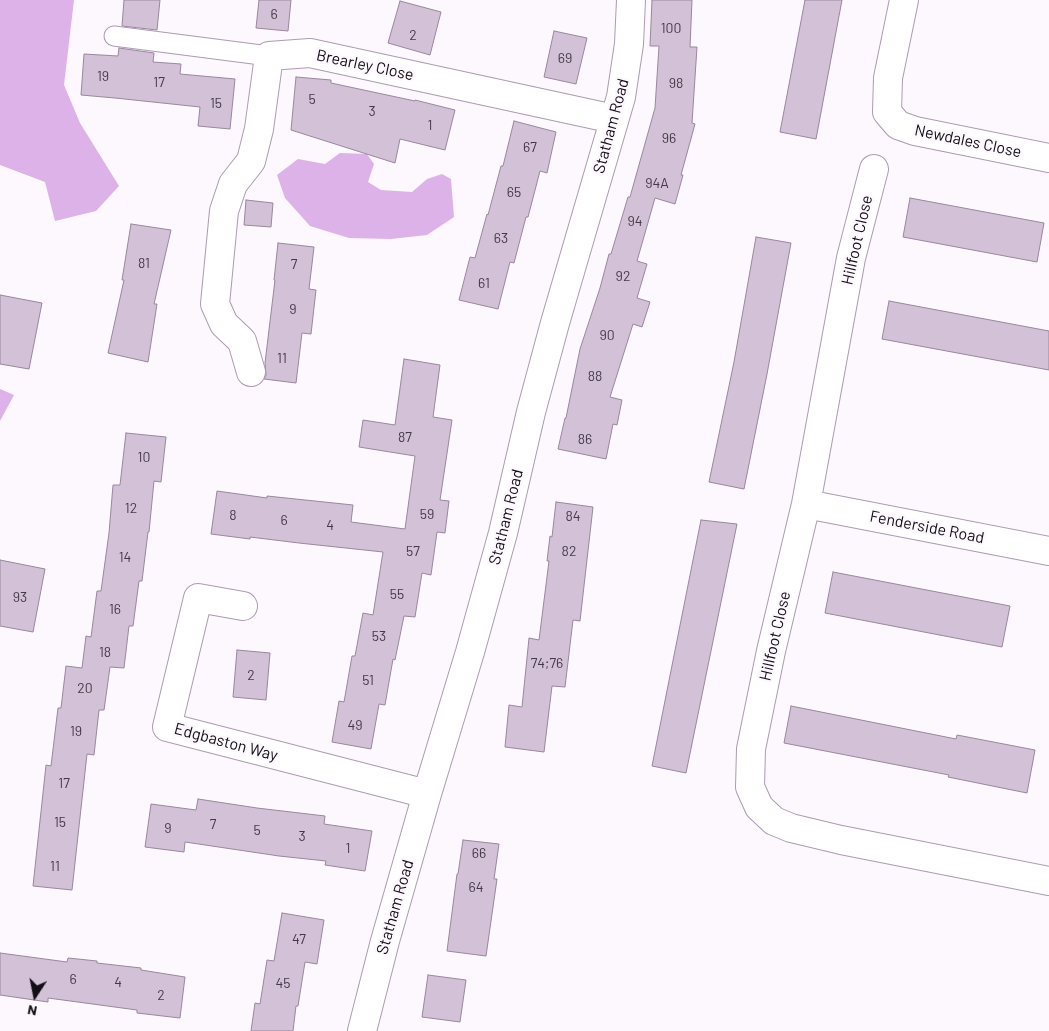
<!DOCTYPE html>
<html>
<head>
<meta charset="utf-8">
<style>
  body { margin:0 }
  #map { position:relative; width:1049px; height:1031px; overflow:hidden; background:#fcf8fd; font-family:Barlow,sans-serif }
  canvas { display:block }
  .north { position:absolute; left:10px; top:971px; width:50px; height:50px; -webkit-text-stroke:4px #fcf8fd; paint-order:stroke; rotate:191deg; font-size:14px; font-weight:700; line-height:20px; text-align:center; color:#130d15 }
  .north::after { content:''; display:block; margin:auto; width:18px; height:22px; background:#130d15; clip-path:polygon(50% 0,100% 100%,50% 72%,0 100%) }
</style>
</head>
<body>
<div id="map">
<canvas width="1049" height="1031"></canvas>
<div class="north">N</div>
</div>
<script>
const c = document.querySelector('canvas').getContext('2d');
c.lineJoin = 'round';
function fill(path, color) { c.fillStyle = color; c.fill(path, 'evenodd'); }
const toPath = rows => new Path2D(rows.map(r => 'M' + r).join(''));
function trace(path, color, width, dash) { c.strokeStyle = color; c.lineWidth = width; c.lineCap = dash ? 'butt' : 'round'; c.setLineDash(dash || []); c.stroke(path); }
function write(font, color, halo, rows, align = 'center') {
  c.font = font + ' Barlow,sans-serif'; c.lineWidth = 5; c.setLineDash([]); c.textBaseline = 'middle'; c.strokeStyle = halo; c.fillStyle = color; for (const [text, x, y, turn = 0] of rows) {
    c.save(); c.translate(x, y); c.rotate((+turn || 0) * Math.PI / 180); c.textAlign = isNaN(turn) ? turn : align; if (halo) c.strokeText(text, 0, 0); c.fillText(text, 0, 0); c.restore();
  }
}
const forest = toPath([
  [0,0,74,0,64,85,80,123,119,186,96,211,55,221,45,182,0,165],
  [340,153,367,154,374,164,368,182,381,190,412,192,427,179,442,174,451,179,454,217,427,235,391,239,349,238,310,226,285,198,277,175,298,159,325,164],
  [0,389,14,395,0,421]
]);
const building = toPath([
  [124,0,160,0,157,30,122,26,124,0],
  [259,0,291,0,288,31,256,28,259,0],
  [652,0,692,0,690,47,697,47,692,123,695,124,681,175,683,175,675,204,655,198,637,261,647,264,637,298,650,302,642,327,633,324,610,397,622,400,617,425,613,424,606,459,558,449,565,418,566,418,580,349,600,288,609,254,611,254,628,197,630,197,655,108,659,46,650,46,652,0],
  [805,0,842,0,816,139,780,132,805,0],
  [400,1,441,12,430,55,388,43,400,1],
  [554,31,587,38,576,84,544,77,554,31],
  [119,48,154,53,153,62,181,64,180,74,235,79,230,129,198,126,200,107,115,98,81,95,84,54,118,56,119,48],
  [296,77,331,80,331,83,415,101,415,100,455,110,445,150,400,139,395,163,291,130,296,77],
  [514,121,556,132,547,173,540,171,528,217,526,217,514,263,510,262,498,309,459,300,470,257,475,258,487,214,488,215,501,166,503,166,514,121],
  [910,198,1044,223,1037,262,903,237,910,198],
  [246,200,273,203,271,227,244,225,246,200],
  [131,224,171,230,154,304,157,304,148,362,108,353,124,280,122,280,131,224],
  [756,237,791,243,767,374,744,489,709,482,734,362,756,237],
  [278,243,314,247,309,289,316,290,311,334,302,333,296,383,264,379,266,375,265,363,275,280,274,280,278,243],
  [0,295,42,303,29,369,0,364,0,295],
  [889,301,1049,331,1049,370,882,339,889,301],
  [404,359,440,365,433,417,452,420,440,500,449,501,445,533,437,532,431,575,422,573,415,617,404,616,395,660,393,659,385,705,379,704,371,749,332,742,339,701,344,702,352,656,355,656,363,613,373,615,383,552,299,543,250,537,250,539,211,534,217,491,267,498,267,496,353,505,351,522,405,529,415,456,359,447,363,420,395,425,404,359],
  [126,433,166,437,161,482,154,481,149,532,148,532,142,581,139,581,133,626,129,626,124,668,110,667,104,710,99,710,94,755,87,754,72,890,33,886,46,765,51,766,58,708,61,708,66,666,82,668,86,636,91,637,97,591,101,591,109,533,113,485,120,485,126,433],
  [556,502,593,507,580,621,573,620,565,687,552,686,544,752,505,747,509,705,522,707,529,638,539,640,549,561,547,561,550,536,552,537,556,502],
  [701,520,737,524,686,773,652,766,701,520],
  [0,560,45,569,33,632,0,626,0,560],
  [833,572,1010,606,1002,647,825,613,833,572],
  [237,650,270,653,266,700,233,697,237,650],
  [791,706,956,739,957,735,1035,750,1027,793,948,777,949,775,784,743,791,706],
  [198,799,257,808,325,816,324,824,372,831,365,871,325,865,326,861,279,856,185,842,184,852,145,847,151,804,196,810,198,799],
  [463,840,499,844,494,879,497,879,486,956,447,951,457,874,458,874,463,840],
  [282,913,324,920,317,964,305,962,298,1006,296,1006,293,1031,251,1031,255,1003,260,1004,267,960,274,961,282,913],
  [0,953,67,962,68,958,97,961,97,963,141,968,141,970,185,977,180,1018,137,1013,137,1010,48,998,48,1002,0,995,0,953],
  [428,975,466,980,460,1022,422,1017,428,975]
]);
const service = toPath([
  [114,36,269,56]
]);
const minor = toPath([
  [904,0,888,78,887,112,898,125,915,131,1049,158],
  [874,169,851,258,806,504,771,651,751,749,750,787,759,807,774,821,791,828,841,840,1049,881],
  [251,372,242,341,224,324,215,304,224,211,233,184,251,161,259,129,269,56,310,53,614,119],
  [806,504,1049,551],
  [243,606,198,598,167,727,427,794],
  [362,1031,385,941,427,794,470,652,503,533,531,412,555,323,621,97,629,44,631,0]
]);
const numberNames = [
  ["6",274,14],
  ["100",671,28],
  ["2",413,35],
  ["69",565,58],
  ["19",103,76],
  ["17",159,82],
  ["98",676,83],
  ["5",312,99],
  ["15",216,103],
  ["3",372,111],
  ["1",430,125],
  ["96",669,138],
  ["67",530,147],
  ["94A",657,183],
  ["65",514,192],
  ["94",635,221],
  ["63",501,238],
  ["81",144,263],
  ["7",294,264],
  ["92",623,276],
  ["61",484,283],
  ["9",293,309],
  ["90",607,335],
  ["11",282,358],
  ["88",595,376],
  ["87",405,437],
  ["86",585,439],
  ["10",144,457],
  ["12",131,508],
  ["59",427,514],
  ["8",233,515],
  ["84",573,516],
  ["6",284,520],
  ["4",330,525],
  ["57",413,551],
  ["82",569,551],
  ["14",125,557],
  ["55",397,594],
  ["93",20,597],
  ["16",115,609],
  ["53",379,636],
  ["18",105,652],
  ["74;76",547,663],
  ["2",251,675],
  ["51",368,680],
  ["20",85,688],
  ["49",355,725],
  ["19",76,731],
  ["17",64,783],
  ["15",60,822],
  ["7",213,824],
  ["9",168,828],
  ["5",257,830],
  ["3",302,836],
  ["1",348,848],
  ["66",479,853],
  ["11",55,866],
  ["64",476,887],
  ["47",299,939],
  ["6",73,979],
  ["4",118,982],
  ["45",283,983],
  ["2",161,995]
];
const streetNames = [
  ["Brearley Close",365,65,12],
  ["Statham Road",611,126,-75],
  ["Newdales Close",968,141,12],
  ["Hillfoot Close",857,240,-77],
  ["Statham Road",506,517,-76],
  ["Fenderside Road",927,527,11],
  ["Hillfoot Close",775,636,-77],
  ["Edgbaston Way",226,742,15],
  ["Statham Road",395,907,-74]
];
fill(forest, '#ddb2e8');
fill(building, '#d3c1d7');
trace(building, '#98879d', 1);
trace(service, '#ac9bb1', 21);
trace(minor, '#ac9bb1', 30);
trace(service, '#fff', 19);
trace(minor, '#fff', 28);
write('14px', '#433a46', null, numberNames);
write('16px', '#130d15', '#fcf8fd', streetNames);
</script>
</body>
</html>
